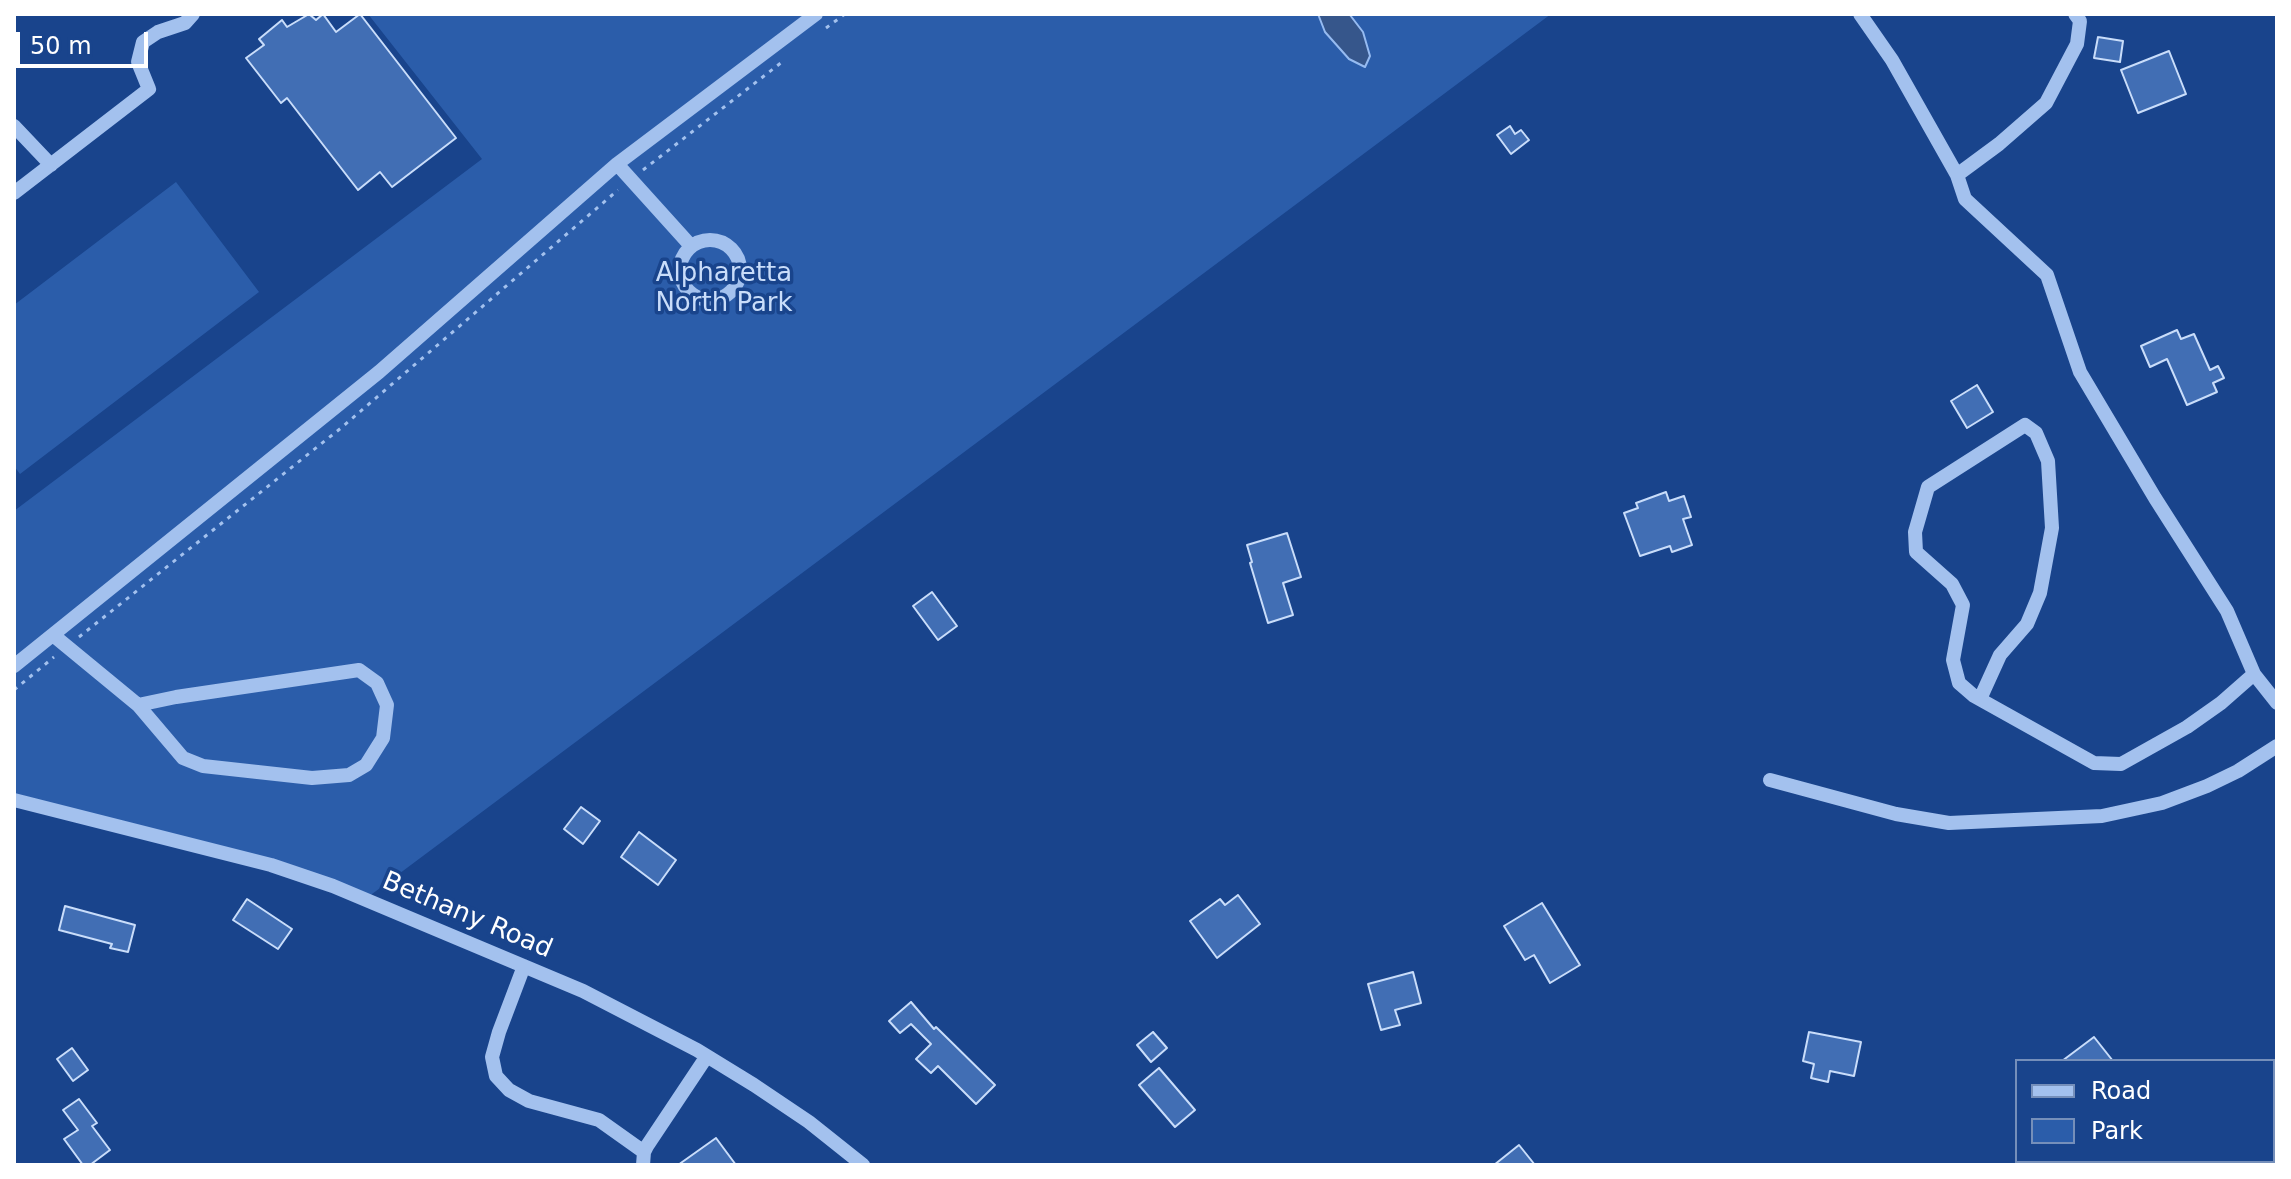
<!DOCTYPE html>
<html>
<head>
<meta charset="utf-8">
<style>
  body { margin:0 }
  #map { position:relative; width:2291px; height:1179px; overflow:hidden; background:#19448c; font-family:"DejaVu Sans",sans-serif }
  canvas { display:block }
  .frame { position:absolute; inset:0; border:16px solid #fff; pointer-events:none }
  .legend { position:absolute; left:2015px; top:1059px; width:260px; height:104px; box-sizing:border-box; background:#19448c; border:2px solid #758fba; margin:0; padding:10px 14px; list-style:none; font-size:24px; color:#fff }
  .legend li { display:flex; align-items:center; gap:16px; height:40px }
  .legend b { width:40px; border:2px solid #758fba }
  .scale { position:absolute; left:16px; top:32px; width:132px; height:36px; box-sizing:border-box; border:4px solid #fff; border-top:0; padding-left:10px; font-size:24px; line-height:28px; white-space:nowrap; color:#fff; -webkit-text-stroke:6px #19448c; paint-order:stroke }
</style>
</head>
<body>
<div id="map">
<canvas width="2291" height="1179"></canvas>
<div class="frame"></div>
<ul class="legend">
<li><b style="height:10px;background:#a3c1ee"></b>Road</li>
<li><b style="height:22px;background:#2b5daa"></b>Park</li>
</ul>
<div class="scale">50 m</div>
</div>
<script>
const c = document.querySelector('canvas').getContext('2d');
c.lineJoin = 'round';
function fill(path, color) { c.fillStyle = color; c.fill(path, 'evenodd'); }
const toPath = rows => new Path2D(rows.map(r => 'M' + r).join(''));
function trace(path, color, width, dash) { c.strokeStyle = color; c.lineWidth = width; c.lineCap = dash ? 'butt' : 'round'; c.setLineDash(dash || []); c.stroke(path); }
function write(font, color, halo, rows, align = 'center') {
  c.font = font + ' "DejaVu Sans",sans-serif'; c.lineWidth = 7; c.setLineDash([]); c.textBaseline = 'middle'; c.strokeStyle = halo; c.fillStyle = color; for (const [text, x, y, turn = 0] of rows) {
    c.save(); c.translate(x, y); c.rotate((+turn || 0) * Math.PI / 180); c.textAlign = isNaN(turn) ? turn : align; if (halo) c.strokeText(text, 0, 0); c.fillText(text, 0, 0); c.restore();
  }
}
const green = toPath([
  [368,14,1551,14,368,897,14,799,14,511,482,159],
  [176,182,259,292,20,474,14,466,14,305]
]);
const water = toPath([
  [1318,14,1350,15,1363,32,1370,56,1365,67,1349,59,1325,32,1318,14]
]);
const building = toPath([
  [309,14,316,20,323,14,336,32,360,14,456,138,392,187,380,172,358,190,287,98,281,103,246,58,264,45,259,39,282,20,287,27,309,14],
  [2098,37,2123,41,2120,62,2094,58,2098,37],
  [2169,51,2186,94,2138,113,2121,70,2169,51],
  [1510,126,1515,134,1521,130,1529,140,1511,154,1497,135,1510,126],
  [2177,330,2181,339,2194,334,2210,370,2218,366,2224,378,2213,383,2217,392,2187,405,2167,359,2150,367,2141,346,2177,330],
  [1977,385,1993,412,1967,428,1951,401,1977,385],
  [1666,492,1669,501,1684,496,1691,517,1683,519,1692,545,1672,552,1670,546,1640,556,1624,513,1638,508,1636,503,1666,492],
  [1287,533,1301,577,1283,583,1293,615,1268,623,1250,563,1252,562,1247,545,1287,533],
  [932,592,957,626,938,640,913,606,932,592],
  [581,807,600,821,583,844,564,829,581,807],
  [639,832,676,860,658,885,621,857,639,832],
  [1238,895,1260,924,1217,958,1190,921,1220,899,1225,905,1238,895],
  [247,899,292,929,278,949,233,920,247,899],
  [1542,903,1580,965,1550,983,1534,955,1525,960,1504,926,1542,903],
  [65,906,135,925,128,952,110,948,112,944,59,930,65,906],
  [1413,972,1421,1003,1395,1010,1400,1025,1381,1030,1368,984,1413,972],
  [911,1002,934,1029,936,1027,995,1085,976,1104,938,1066,931,1073,916,1059,931,1044,911,1024,900,1033,889,1021,911,1002],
  [1153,1032,1167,1048,1151,1062,1137,1045,1153,1032],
  [1809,1032,1861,1042,1854,1076,1830,1071,1828,1082,1811,1078,1814,1064,1803,1061,1809,1032],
  [2094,1037,2113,1061,2062,1061,2094,1037],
  [72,1048,88,1070,73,1081,57,1059,72,1048],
  [1159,1068,1195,1110,1175,1127,1139,1085,1159,1068],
  [79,1099,97,1123,92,1126,110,1150,90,1165,83,1165,64,1139,78,1130,63,1110,79,1099],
  [716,1138,736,1165,678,1165,716,1138],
  [1519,1145,1535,1165,1494,1165,1519,1145]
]);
const path = toPath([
  [826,28,845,14],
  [643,170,782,62],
  [79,637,341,428,618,190],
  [14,690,54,657]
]);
const minor = toPath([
  [1860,14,1892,60,1957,175],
  [2075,14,2080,21,2077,44,2046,103,1999,144,1957,175,1965,199,2047,275,2080,372,2155,498,2227,611,2254,674,2277,703],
  [14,126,51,165],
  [617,164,691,246],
  [14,193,149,89,138,62,143,42,158,32,185,23,193,14],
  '680 270a30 30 0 1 1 60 0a30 30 0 1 1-60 0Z',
  [53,635,138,705,183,758,203,766,312,778,349,775,366,765,383,738,387,705,377,683,359,670,176,697,138,705],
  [14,666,379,372,617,164,816,14],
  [1980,699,2000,655,2027,624,2040,593,2052,528,2048,461,2036,433,2025,425,1928,487,1915,532,1916,552,1952,584,1963,605,1953,660,1959,683,1974,696,2094,763,2121,764,2187,727,2221,703,2254,674],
  [1770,780,1896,814,1949,823,2102,816,2162,803,2207,786,2238,771,2277,746],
  [14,800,271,865,333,886,583,991,697,1050,754,1085,809,1122,863,1165],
  [524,966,499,1032,492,1057,496,1076,509,1090,529,1101,599,1120,644,1152],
  [643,1165,644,1152,647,1146,707,1056]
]);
const parkNames = [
  ["Alpharetta",724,274],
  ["North Park",724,304]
];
const streetNames = [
  ["Bethany Road",467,916,23]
];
fill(green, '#2b5daa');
fill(water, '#36568b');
trace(water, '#96bbf1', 2);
fill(building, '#416eb4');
trace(building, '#c9ddfa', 2);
trace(path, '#a3c1ee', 3, [4, 6]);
trace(minor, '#a3c1ee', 14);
write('26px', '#c9ddfa', '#19448c', parkNames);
write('26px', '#fff', '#19448c', streetNames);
</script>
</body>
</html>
